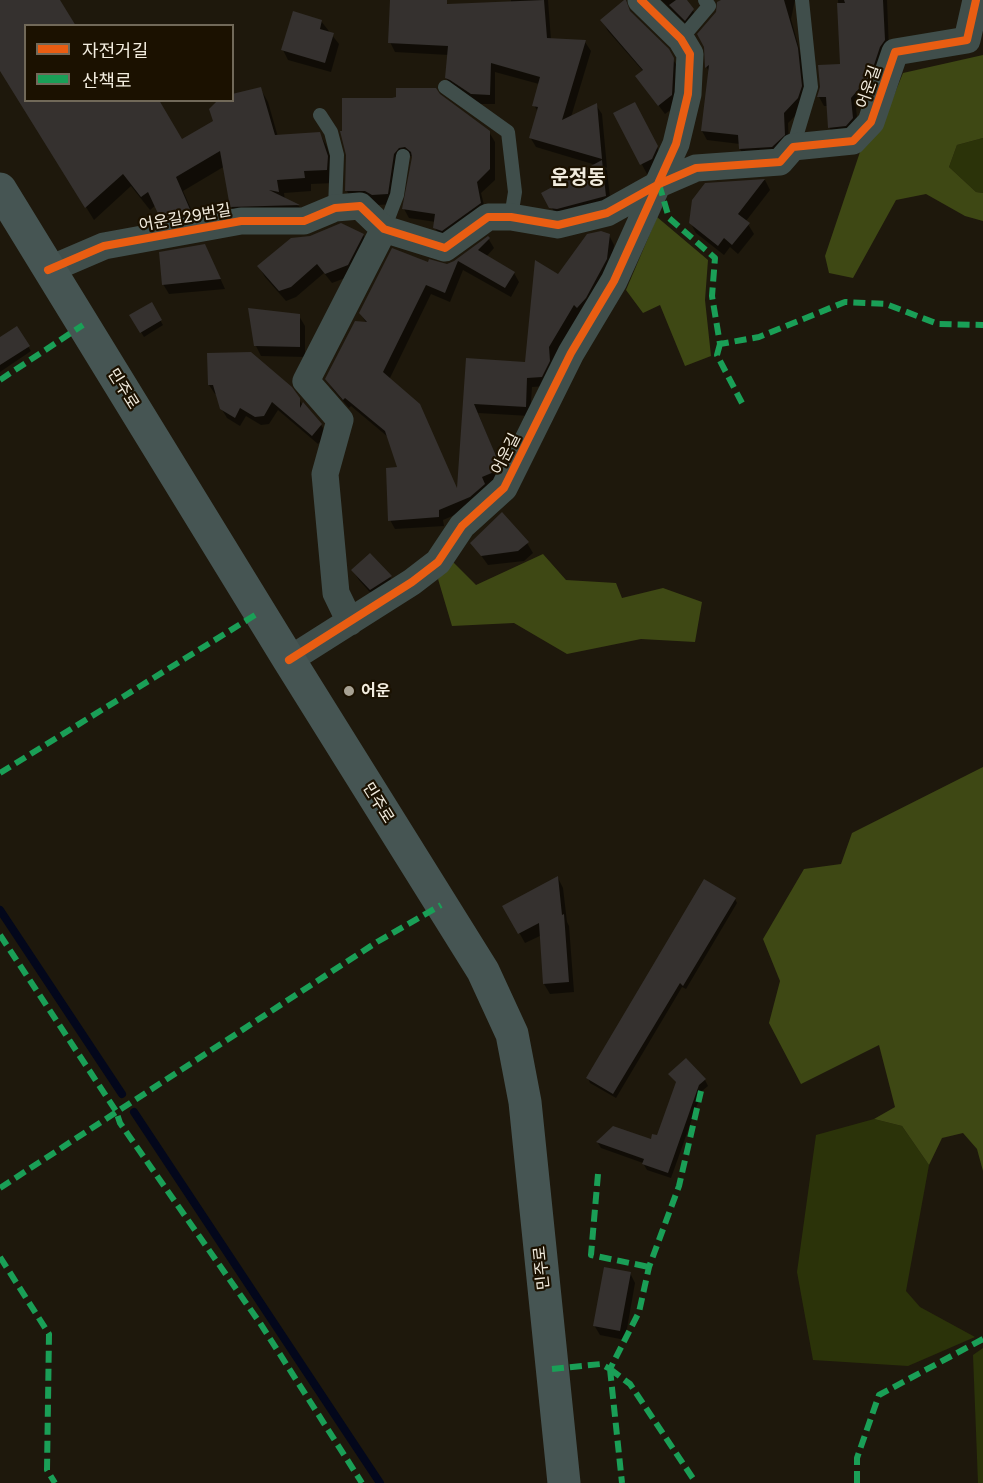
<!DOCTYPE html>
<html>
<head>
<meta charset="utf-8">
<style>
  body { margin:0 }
  #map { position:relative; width:983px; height:1483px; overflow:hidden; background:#1e180c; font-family:Inter,"Noto Sans KR",sans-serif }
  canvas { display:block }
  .legend { position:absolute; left:24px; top:24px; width:210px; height:78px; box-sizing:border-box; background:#1b1100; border:2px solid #716959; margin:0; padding:8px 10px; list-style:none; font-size:18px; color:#f2ecde }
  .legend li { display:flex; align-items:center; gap:12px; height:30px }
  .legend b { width:30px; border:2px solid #716959 }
</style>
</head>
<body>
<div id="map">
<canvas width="983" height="1483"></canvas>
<ul class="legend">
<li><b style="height:8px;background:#e95d12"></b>자전거길</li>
<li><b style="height:8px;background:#1a9f57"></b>산책로</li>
</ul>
</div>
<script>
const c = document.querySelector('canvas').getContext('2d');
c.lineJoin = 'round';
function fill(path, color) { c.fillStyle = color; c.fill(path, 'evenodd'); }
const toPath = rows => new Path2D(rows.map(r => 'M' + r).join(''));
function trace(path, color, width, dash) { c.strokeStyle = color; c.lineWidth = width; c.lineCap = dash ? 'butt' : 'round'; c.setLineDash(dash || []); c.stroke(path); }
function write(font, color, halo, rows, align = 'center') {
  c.font = font + ' Inter,"Noto Sans KR",sans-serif'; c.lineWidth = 4.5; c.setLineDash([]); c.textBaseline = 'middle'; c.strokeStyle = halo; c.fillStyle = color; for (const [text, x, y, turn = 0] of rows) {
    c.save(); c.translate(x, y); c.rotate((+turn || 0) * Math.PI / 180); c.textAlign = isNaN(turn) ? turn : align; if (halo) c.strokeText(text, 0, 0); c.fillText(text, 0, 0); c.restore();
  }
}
const green = toPath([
  [983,138,983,193,976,192,949,167,957,145],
  [874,1119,902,1126,929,1165,906,1291,920,1307,975,1337,908,1366,813,1360,797,1272,816,1135],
  [983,1348,983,1483,978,1483,973,1355]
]);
const forest = toPath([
  [983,55,983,138,957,145,949,167,976,192,983,193,983,221,965,216,926,194,896,200,853,278,829,273,825,256,861,149,884,120,903,73],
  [657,217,708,260,705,300,711,356,685,366,660,305,643,313,626,290],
  [543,554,566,580,616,583,622,598,663,588,702,602,695,642,641,639,567,654,514,623,452,626,438,579,452,561,476,585],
  [983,767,983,1171,977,1149,963,1133,942,1138,929,1165,902,1126,874,1119,895,1107,879,1045,801,1084,769,1023,780,981,763,939,804,869,841,864,852,833]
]);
const shadow = toPath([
  [58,0,26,26,26,100,182,141,214,121,232,100,260,88,268,102,278,137,320,134,327,147,335,171,334,183,311,184,311,191,284,193,285,200,299,206,306,218,239,220,231,206,225,166,183,191,199,227,170,232,156,205,150,210,131,186,94,220,0,69,0,1],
  [392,0,446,2,449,6,511,3,511,0,548,0,551,40,585,42,591,51,571,117,596,105,602,114,607,168,605,167,607,171,611,206,557,217,544,194,596,165,536,147,530,137,538,112,534,105,539,84,495,72,495,104,478,104,452,88,446,78,449,55,395,52,390,42],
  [661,0,685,0,698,18,690,28],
  [724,0,795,0,791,19,802,59,806,96,803,108,788,123,789,144,745,158,740,149,740,144,707,140,702,131,710,73,707,68,705,46],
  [838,0,887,0,889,50,869,93,856,108,858,128,835,137,829,127,828,106,824,106,819,97,821,87,842,65],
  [625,1,631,14,667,50,679,69,677,105,665,114,637,77,643,71,608,31,602,21],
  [321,21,339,44,331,72,288,60,283,50],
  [439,95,489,132,495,142,495,180,481,193,486,213,441,237,435,228,436,222,409,218,404,209,413,158,412,156,405,157,393,204,378,205,371,200,352,201,347,191,392,100],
  [615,114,640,114,662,157,657,169,647,174],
  [765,180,770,190,746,221,754,234,738,254,730,247,724,255,696,233,690,222,706,185],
  [363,235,369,245,353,275,332,283,324,273,296,297,286,301,265,277,259,267],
  [609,235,614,245,611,269,580,314,554,357,554,371,547,386,532,387,530,416,478,413,503,474,476,506,443,520,444,526,395,529,390,520,399,468,388,437,351,406,349,408,332,388,327,379,367,324,360,313,429,264,447,265,454,262,488,238,494,248,486,257,514,273,519,282,511,297,463,270,450,302,431,294,389,380,458,491,467,360,527,364,559,276],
  [205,245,225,289,169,294,163,284],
  [151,304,163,325,144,337,131,316],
  [299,316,305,326,305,357,261,356,256,346],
  [16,328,31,351,0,372,0,339],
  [209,355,298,398,303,406,321,425,327,434,318,444,278,410,269,424,261,425,246,416,240,426,227,418,221,408,217,394,215,394,209,385],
  [472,543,527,543,533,553,524,561,488,565],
  [369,555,390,577,396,587,376,599,359,580,353,571],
  [558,878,563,888,567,922,569,926,574,992,550,994,544,984,542,935,525,943,504,906],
  [735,899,737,903,686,989,682,987,616,1098,590,1083,588,1078],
  [670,1074,705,1080,708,1086,702,1091,671,1178,647,1170,643,1163,601,1148,598,1143,651,1141,658,1137,677,1083],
  [630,1273,635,1283,625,1340,600,1335,594,1325]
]);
const stream = toPath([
  [0,910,122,1094],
  [134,1112,380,1483]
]);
const building = toPath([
  [0,0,60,0,76,26,26,26,26,100,159,100,182,139,213,121,209,109,218,100,232,100,232,94,261,87,275,135,320,132,328,156,327,170,304,171,305,178,277,180,279,192,269,190,300,205,230,207,220,151,176,177,192,214,161,220,148,192,141,197,123,174,85,208,0,71],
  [390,0,447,0,447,4,544,0,547,38,586,40,562,120,597,103,602,159,529,138,538,107,532,106,540,77,491,63,490,95,471,94,450,80,445,78,448,46,388,43],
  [624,0,626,0,630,11,669,49,674,58,672,95,658,106,635,76,643,70,600,20],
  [676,0,687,0,694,9,685,21,669,5],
  [721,0,784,0,798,48,802,86,798,98,784,113,785,135,772,147,739,149,738,135,701,131,709,65,705,68,704,47,697,34,716,12,717,2],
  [844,0,883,0,885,40,880,47,868,83,863,84,851,98,853,118,846,126,828,128,826,97,817,97,820,87,818,65,840,64,837,3,845,3],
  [293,11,322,20,320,29,334,33,325,63,281,50],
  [396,88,436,88,440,94,490,131,490,169,477,182,481,203,442,231,433,228,435,214,402,209,412,157,411,152,405,147,399,148,394,154,388,194,372,195,365,191,345,191,346,155,340,131,342,131,342,98,392,98,396,97],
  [635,102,658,146,652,159,640,165,613,113],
  [602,160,606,196,557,209,549,208,541,193],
  [765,179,738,214,750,223,732,245,724,238,718,246,689,223,692,200,705,183],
  [341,223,364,234,348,265,325,274,317,264,291,287,279,291,257,266,291,238,310,236],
  [601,231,610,234,607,259,586,298,577,308,574,305,549,347,550,361,542,377,527,378,526,407,474,404,499,463,494,472,482,477,485,484,470,497,439,510,439,517,388,521,386,468,397,467,385,431,345,398,343,400,325,379,355,321,367,322,359,313,392,248,428,262,429,259,447,264,454,261,488,236,490,238,478,250,515,272,505,288,458,261,445,293,426,285,383,372,420,404,457,488,466,358,525,362,535,260,558,274,587,234],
  [205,244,221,279,162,285,159,252],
  [152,302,162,320,140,333,129,315],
  [248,308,300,314,300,347,254,346],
  [17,326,30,346,0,365,0,337],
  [251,352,292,387,300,398,300,408,303,402,322,424,312,436,272,402,264,416,255,417,240,408,235,418,220,409,213,385,208,385,207,353],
  [502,512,529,542,518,551,481,556,470,543],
  [370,553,392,576,370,590,351,570],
  [558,876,562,915,564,914,569,982,543,984,539,923,518,934,502,906],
  [704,879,736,898,683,986,680,983,613,1094,586,1078],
  [686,1058,706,1079,699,1085,668,1173,642,1164,644,1159,596,1142,613,1126,651,1139,652,1134,657,1135,676,1082,668,1074],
  [604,1267,631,1272,620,1331,593,1326]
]);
const service = toPath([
  [681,39,709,6,705,0],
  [445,87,508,132,515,192,511,217],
  [320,115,331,132,337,155,335,208],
  [793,147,811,87,802,0],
  [384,229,397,195,403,156]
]);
const minor = toPath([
  [48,270,104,246,241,221,304,221,335,208,360,206,384,229,445,248,488,217,511,217,558,225,607,213,659,184,696,168,780,162,793,147,853,141,871,122,895,52,967,40,976,0],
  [350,622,336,593,325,474,340,420,306,381,384,229],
  [289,660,412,582,438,562,462,526,504,488,571,353,614,281,676,144,688,94,690,54,681,39,641,0]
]);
const secondary = toPath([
  [0,189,289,660,483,971,512,1034,525,1102,564,1483]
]);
const quiet = toPath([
  [659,184,669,218,715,258,712,296,720,344,759,337,845,302,886,304,938,324,983,325],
  [720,344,717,355,742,403],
  [0,380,83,325],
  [0,773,260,612],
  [0,935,116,1111,120,1123,260,1323,362,1483],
  [598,1174,591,1255,649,1267],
  [0,1188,377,942,441,905],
  [0,1257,49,1334,47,1470,55,1483],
  [552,1369,601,1364,610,1369,639,1312,649,1267,679,1186,701,1091],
  [610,1369,630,1384,696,1483],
  [610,1369,622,1483],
  [857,1483,857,1458,879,1395,983,1339]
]);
const cycleway = toPath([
  [48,270,104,246,241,221,304,221,335,208,360,206,384,229,445,248,488,217,511,217,558,225,607,213,659,184,696,168,780,162,793,147,853,141,871,122,895,52,967,40,976,0],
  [289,660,412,582,438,562,462,526,504,488,571,353,614,281,676,144,688,94,690,54,681,39,641,0]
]);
const markers = [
  [349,691,6,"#a8a294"]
];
const streetNames = [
  ["어운길",869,87,-71],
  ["어운길29번길",185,218,-10],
  ["민주로",123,389,58],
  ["어운길",506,454,-63],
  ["민주로",378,803,58],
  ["민주로",542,1268,-96]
];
const poiNames = [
  ["어운",361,691]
];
const quarterNames = [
  ["운정동",578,178]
];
fill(green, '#2b3309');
fill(forest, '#3e4814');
fill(shadow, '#0007');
trace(stream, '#03071b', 8);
fill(building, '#35312f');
trace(service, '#404e4b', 14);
trace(minor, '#404e4b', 27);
trace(secondary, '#465553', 33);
trace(quiet, '#1a9f57', 6, [12, 6]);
trace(cycleway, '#e95d12', 8);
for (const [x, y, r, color] of markers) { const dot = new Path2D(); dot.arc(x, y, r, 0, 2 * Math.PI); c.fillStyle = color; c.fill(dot); trace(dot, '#1b1100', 2); }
write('16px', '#f2ecde', '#1b1100', streetNames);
write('bold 16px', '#f2ecde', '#1b1100', poiNames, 'left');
write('bold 20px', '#f2ecde', '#1b1100', quarterNames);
</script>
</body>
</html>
